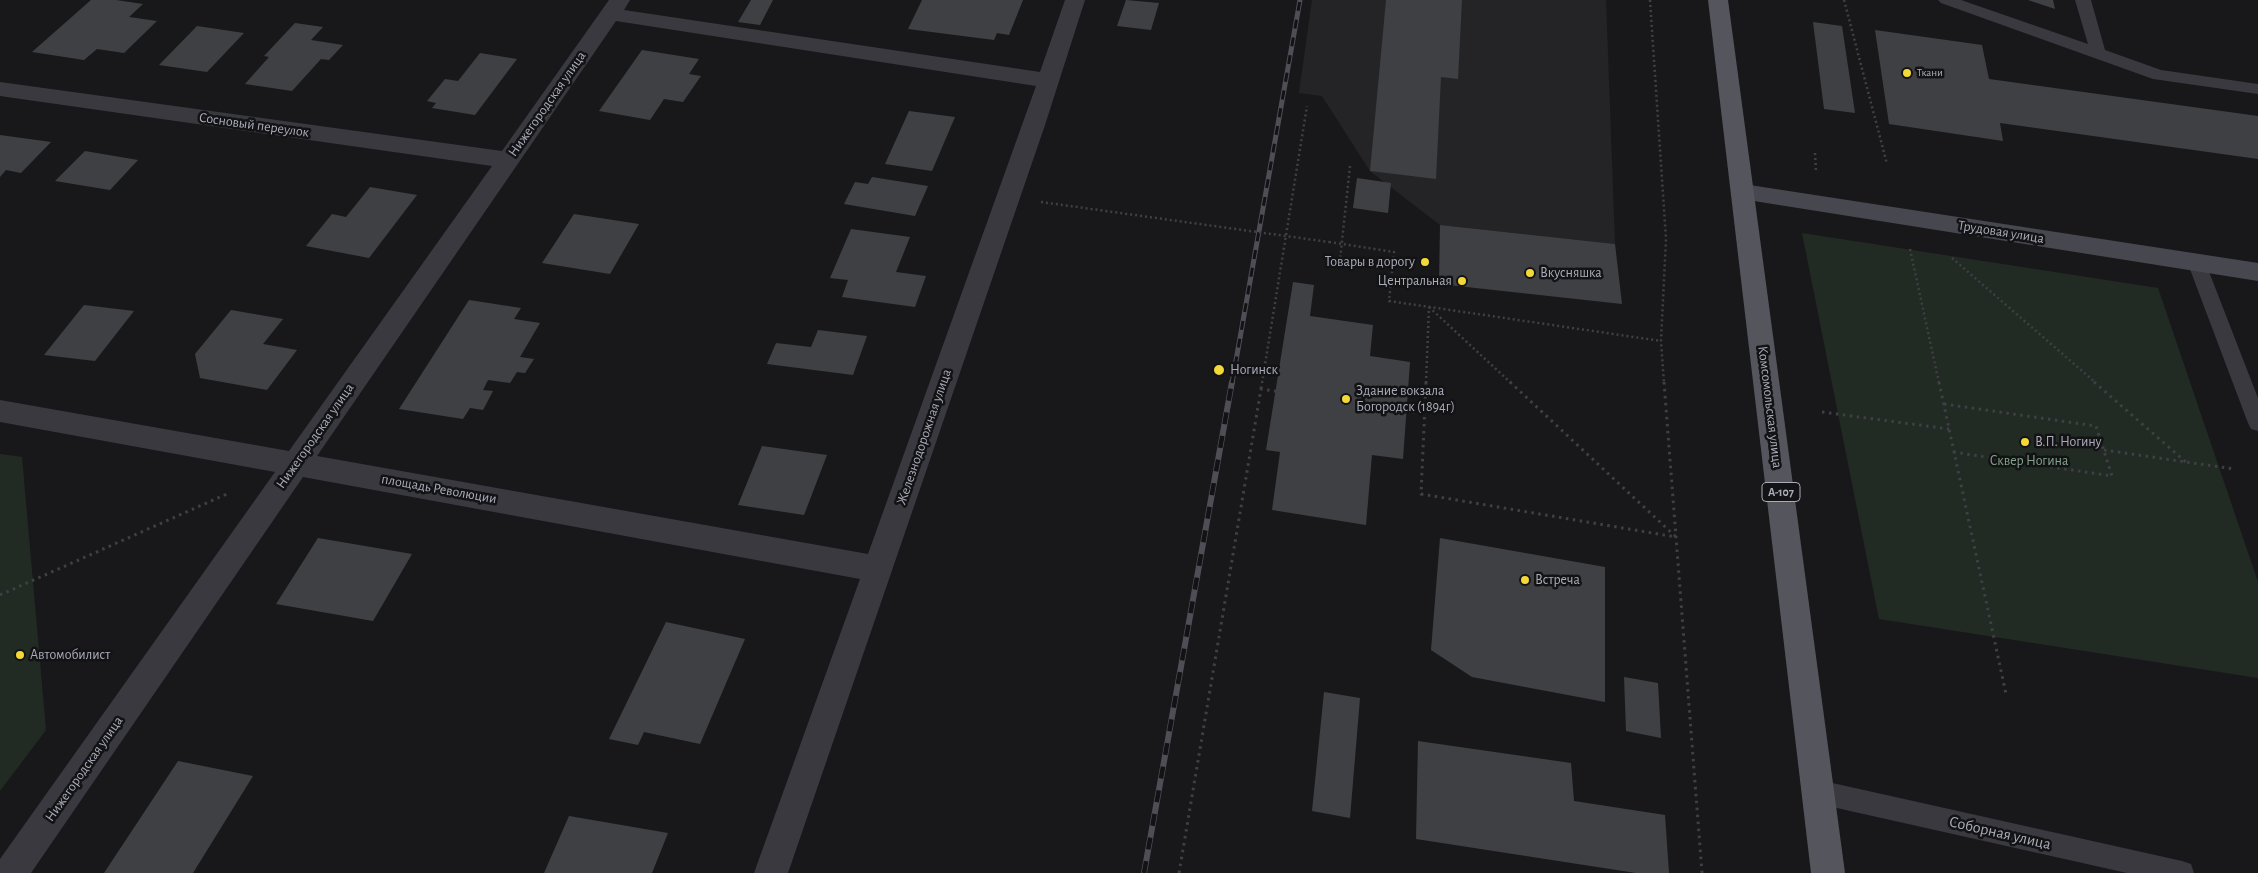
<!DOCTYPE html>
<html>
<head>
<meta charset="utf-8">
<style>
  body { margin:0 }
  canvas { display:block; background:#18181a }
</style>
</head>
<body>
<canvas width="2258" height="873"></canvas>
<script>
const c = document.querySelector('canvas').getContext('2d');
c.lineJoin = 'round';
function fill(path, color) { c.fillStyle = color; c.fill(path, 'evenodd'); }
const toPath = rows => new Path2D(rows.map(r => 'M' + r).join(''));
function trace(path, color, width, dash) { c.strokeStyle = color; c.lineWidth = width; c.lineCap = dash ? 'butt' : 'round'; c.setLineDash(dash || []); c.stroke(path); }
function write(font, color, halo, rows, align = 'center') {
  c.font = font + ' "Alegreya Sans",sans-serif'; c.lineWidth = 5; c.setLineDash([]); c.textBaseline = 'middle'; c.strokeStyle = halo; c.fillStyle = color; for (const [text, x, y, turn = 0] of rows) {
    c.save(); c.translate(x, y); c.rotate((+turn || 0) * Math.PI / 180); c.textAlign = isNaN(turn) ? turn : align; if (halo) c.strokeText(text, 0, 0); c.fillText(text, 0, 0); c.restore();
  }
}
const built = toPath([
  [1312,0,1606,0,1615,244,1440,225,1370,171,1322,96,1299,93]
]);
const green = toPath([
  [1802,233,2158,288,2258,582,2258,678,1879,619],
  [0,454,22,457,46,730,0,791]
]);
const building = toPath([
  [91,0,116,0,143,4,129,17,157,21,124,53,97,49,84,60,32,52],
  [751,0,773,0,760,25,738,22],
  [922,0,1023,0,1009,35,997,33,994,40,908,29],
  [1126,0,1159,3,1151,30,1117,26],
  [1386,0,1462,0,1458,79,1441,77,1436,179,1370,171],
  [2028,0,2053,0,2055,9],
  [1813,22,1842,26,1855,113,1824,109],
  [295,23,323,27,311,40,343,45,329,60,321,59,292,91,245,84,269,57,264,56],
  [197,26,244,33,207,72,159,65],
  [1875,30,1982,45,1989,79,2258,116,2258,159,2000,123,2003,141,1889,124],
  [642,50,699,59,689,74,701,76,683,102,664,99,650,120,599,111],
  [480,53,517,59,475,115,432,108,436,103,427,101,445,79,458,81],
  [909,111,955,117,932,171,885,164],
  [0,135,51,142,21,173,6,170,0,177],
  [85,151,138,160,110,190,55,181],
  [872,177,928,186,915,216,844,204,855,182,868,184],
  [1357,178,1391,183,1388,213,1353,208],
  [370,187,417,195,369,258,306,246,332,214,346,217],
  [574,214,639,224,610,274,542,263],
  [1440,225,1615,244,1622,304,1439,284],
  [851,229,910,237,896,272,926,276,915,307,842,297,848,280,830,278],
  [1293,282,1314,285,1310,316,1373,325,1370,356,1410,362,1403,459,1372,455,1366,525,1272,510,1280,452,1266,450],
  [469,300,521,308,514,319,540,323,520,357,534,359,525,373,517,372,510,383,488,380,483,390,493,391,483,410,470,408,463,419,399,409],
  [84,305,134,311,95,361,44,355],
  [231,310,283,319,263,344,297,350,267,390,200,378,195,354],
  [818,330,867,336,853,375,767,364,776,343,811,347],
  [762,446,827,455,804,515,738,505],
  [318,538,412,554,373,621,276,604],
  [1440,538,1605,567,1605,702,1472,677,1431,650],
  [666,622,745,639,700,744,644,732,638,745,609,739],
  [1624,677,1658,683,1661,738,1626,731],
  [1324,692,1360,698,1350,818,1312,811],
  [1418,741,1571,763,1574,801,1665,815,1669,873,1636,873,1416,839],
  [178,761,253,776,193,873,104,873],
  [569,816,668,833,652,873,544,873]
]);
const pathFar1 = toPath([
  [1650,0,1666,239,1661,341,1664,383],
  [1844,0,1887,164],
  [1815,153,1816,172],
  [1350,166,1340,260,1392,268],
  [1329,242,1394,252,1389,301,1661,341],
  [1910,249,1939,383],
  [1952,258,2096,383],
  [1429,307,1511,383],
  [1262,383,1307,106],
  [1426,383,1429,307]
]);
const path = toPath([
  [1426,382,1421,494,1676,537],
  [1510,382,1675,536],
  [1664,382,1702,873],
  [1939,382,2006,694],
  [2094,382,2187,463],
  [1261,389,1262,382],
  [1944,404,2096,426,2112,476,1953,452],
  [1822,412,1949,429],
  [2104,450,2234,469],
  [0,595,229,493],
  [1179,873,1261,389,1425,414]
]);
const lane = toPath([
  [1938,0,1961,0,2088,44,2075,0,2091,0,2105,50,2161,70,2258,84,2258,94,2153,79,1941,3,1938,0],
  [2197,257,2203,259,2206,264,2258,398,2258,431,2251,429,2248,423,2188,264,2191,259,2197,257],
  [1819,780,2182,861,2191,864,2194,873,2127,873,1819,804,1811,800,1807,792,1811,784,1819,780]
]);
const street = toPath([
  [609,0,630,0,624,10,1040,72,1065,0,1085,0,1045,125,788,873,754,873,860,579,303,477,31,873,0,873,0,859,275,472,0,422,0,400,289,451,492,166,0,96,0,82,502,151,609,0],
  [616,21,1036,86,868,554,317,456,616,21]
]);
const secondary = toPath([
  [1743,184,2258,263,2258,281,1735,198,1731,192,1735,186,1743,184]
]);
const primary = toPath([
  [1708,0,1728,0,1845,873,1811,873,1708,0]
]);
const railFar1 = toPath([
  [1232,383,1300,0]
]);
const rail = toPath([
  [1144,873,1232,382]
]);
const pathBridge = toPath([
  [1041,202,1329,242]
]);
const markers = [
  [1907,73,5,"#f2d938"],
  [1425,262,5,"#f2d938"],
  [1530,273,5,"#f2d938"],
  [1462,281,5,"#f2d938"],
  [1219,370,6,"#f2d938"],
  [1346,399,5,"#f2d938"],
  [2025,442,5,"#f2d938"],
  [1525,580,5,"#f2d938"],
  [20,655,5,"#f2d938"]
];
const farPoinames = [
  ["Ткани",1917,73]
];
const shields = [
  [1781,492,38]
];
const shieldNames = [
  ["А-107",1781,492]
];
const streetNames = [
  ["Нижегородская улица",547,104,-55],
  ["Сосновый переулок",254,125,8],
  ["Трудовая улица",2001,232,9],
  ["Комсомольская улица",1770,407,83],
  ["Нижегородская улица",315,436,-55],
  ["Железнодорожная улица",924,437,-71],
  ["площадь Революции",439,489,10],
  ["Нижегородская улица",84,769,-55]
];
const poiNames = [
  ["Товары в дорогу",1415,262,"right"],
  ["Вкусняшка",1540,273],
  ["Центральная",1452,281,"right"],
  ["Ногинск",1230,370],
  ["Здание вокзала",1356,391],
  ["Богородск (1894г)",1356,407],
  ["В.П. Ногину",2035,442],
  ["Встреча",1535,580],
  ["Автомобилист",30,655]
];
const parkNames = [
  ["Сквер Ногина",2029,461]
];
const nearStreetnames = [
  ["Соборная улица",2000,833,13]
];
fill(built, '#242427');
fill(green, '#222a24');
fill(building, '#3f4044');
trace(pathFar1, '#3f3f46', 2.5, [2, 3]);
trace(path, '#3f3f46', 3, [2.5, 4.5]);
fill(lane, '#39393f');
fill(street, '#39393f');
fill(secondary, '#47474f');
fill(primary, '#55555e');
trace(railFar1, '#4e4e56', 5);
trace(rail, '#4e4e56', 6);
trace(railFar1, '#131315', 3, [9]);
trace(rail, '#131315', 4.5, [12]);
trace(pathBridge, '#3f3f46', 2.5, [2, 3]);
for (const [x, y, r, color] of markers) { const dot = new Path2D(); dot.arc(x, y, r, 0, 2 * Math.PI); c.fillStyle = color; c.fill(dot); trace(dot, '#131315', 2); }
write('11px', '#aaacba', '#131315', farPoinames, 'left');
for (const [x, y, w] of shields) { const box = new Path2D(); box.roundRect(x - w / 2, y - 9.5, w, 19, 4); c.fillStyle = '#131315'; c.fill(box); trace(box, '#aaacba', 1); }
write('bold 12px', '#aaacba', null, shieldNames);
write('14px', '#aaacba', '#131315', streetNames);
write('14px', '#aaacba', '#131315', poiNames, 'left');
write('14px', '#81a48b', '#131315', parkNames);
write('16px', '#aaacba', '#131315', nearStreetnames);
</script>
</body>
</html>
